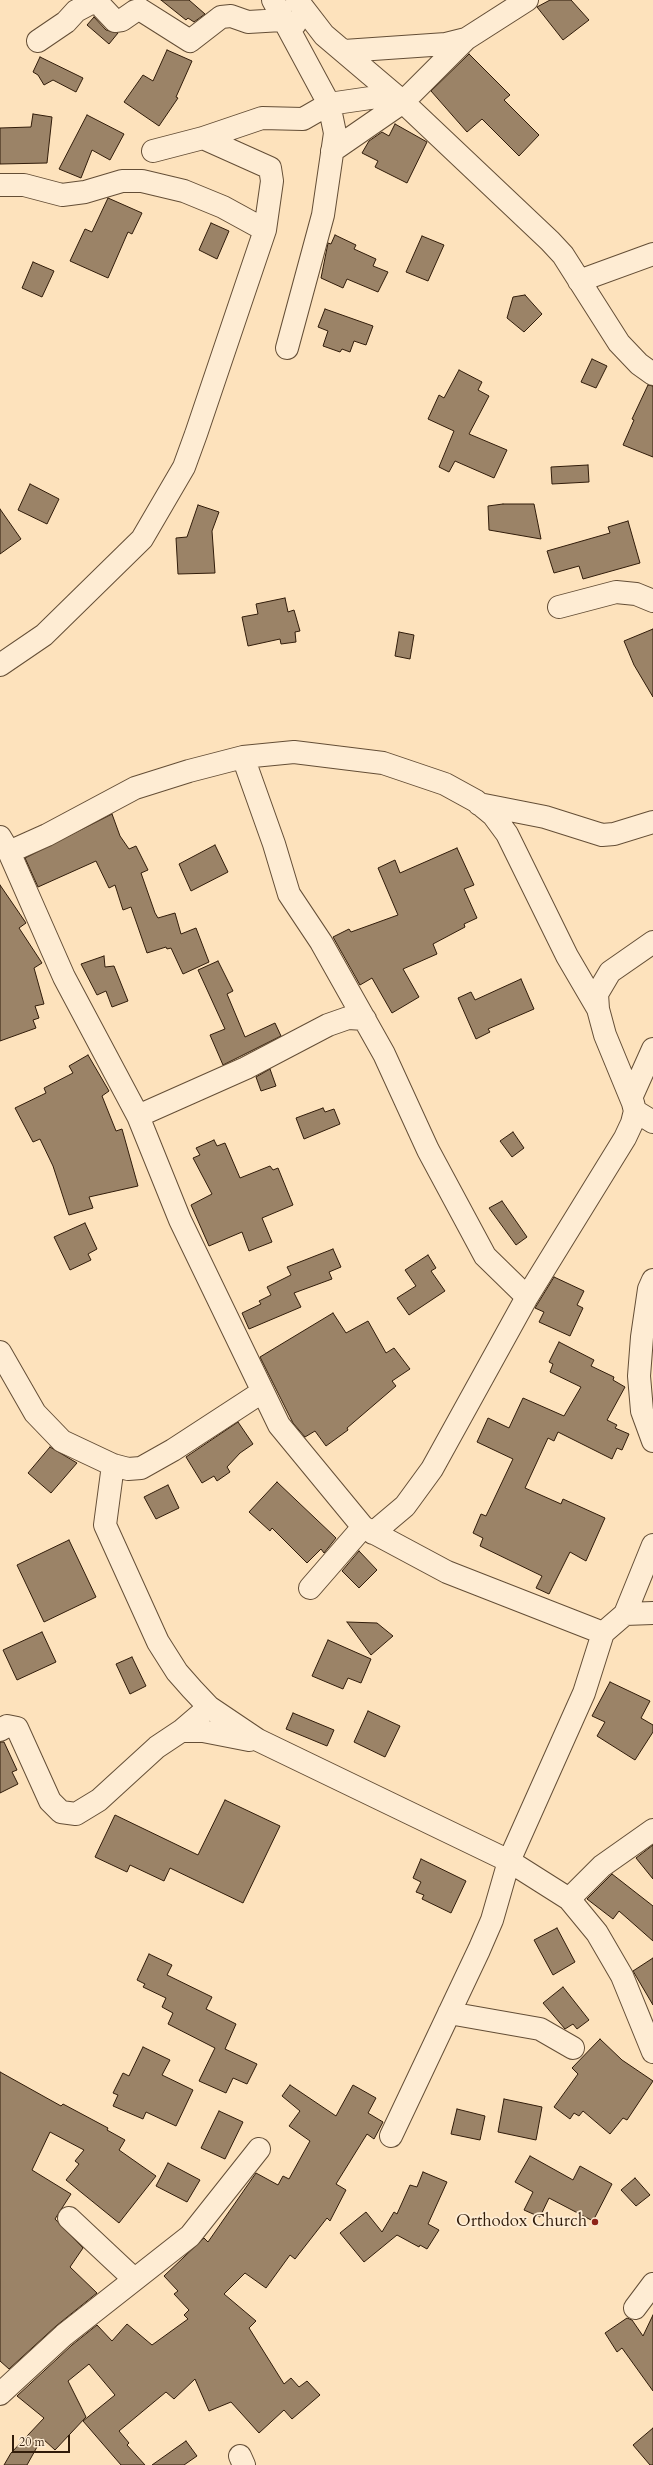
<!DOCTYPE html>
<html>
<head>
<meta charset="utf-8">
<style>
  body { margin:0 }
  #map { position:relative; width:653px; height:2465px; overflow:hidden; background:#fde2bc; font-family:Cardo,serif }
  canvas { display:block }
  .scale { position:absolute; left:12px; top:2435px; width:58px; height:18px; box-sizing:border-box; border:2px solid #311c0a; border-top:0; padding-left:5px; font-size:12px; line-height:14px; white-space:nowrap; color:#311c0a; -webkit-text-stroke:3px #feecd3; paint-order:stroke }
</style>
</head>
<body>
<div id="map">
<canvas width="653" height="2465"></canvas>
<div class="scale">20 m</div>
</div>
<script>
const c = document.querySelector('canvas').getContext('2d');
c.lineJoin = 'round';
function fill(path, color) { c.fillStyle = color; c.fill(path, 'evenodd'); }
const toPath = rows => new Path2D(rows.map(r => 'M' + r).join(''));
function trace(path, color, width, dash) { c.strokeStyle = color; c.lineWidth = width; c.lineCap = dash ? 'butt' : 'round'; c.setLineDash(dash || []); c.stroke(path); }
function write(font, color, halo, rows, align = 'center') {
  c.font = font + ' Cardo,serif'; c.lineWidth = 3.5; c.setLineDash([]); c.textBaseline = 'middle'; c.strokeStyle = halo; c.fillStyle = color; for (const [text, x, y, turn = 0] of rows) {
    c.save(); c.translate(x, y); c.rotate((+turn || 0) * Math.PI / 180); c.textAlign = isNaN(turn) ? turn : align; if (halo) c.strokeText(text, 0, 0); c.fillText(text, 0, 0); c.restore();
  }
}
const building = toPath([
  [161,0,189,0,205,14,194,22,188,18,186,20,161,0],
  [550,0,571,0,589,20,563,40,537,7,550,0],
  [94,17,106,30,118,33,109,44,87,25,94,17],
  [167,50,192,61,176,97,178,98,159,126,124,102,143,75,153,81,167,50],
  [469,54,510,95,504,100,539,135,519,156,482,119,467,132,431,91,469,54],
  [40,57,83,78,76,92,53,80,44,85,38,75,33,72,40,57],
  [33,114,52,117,47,163,0,164,0,128,31,127,33,114],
  [87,115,124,134,110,160,92,150,81,178,59,169,87,115],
  [395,124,427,142,407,183,375,167,378,161,362,153,369,141,382,132,389,136,395,124],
  [108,198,142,213,132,234,128,232,108,278,70,261,85,229,92,232,108,198],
  [211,223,229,231,217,259,199,250,211,223],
  [335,235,356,245,354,249,376,259,373,266,388,272,378,292,347,279,343,288,321,278,328,243,331,244,335,235],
  [422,236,444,245,428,281,406,272,422,236],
  [33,262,54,271,42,297,22,288,33,262],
  [525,295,542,314,524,332,507,318,513,297,525,295],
  [325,309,373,326,366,345,354,341,350,352,342,349,340,352,323,346,328,331,318,327,325,309],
  [592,359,607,366,596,388,581,382,592,359],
  [459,370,482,382,478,390,489,396,469,434,507,450,494,478,455,461,449,472,439,467,454,431,428,419,439,395,444,398,459,370],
  [648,385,653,386,653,457,623,445,634,420,632,419,648,385],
  [588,465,589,482,552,484,551,467,588,465],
  [30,484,59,499,47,524,18,510,30,484],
  [503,504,534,504,541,539,489,530,488,506,503,504],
  [198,505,219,512,212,531,215,573,178,574,176,538,187,537,198,505],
  [0,509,21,539,0,554,0,509],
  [628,521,640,563,583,579,579,566,554,573,547,551,610,533,608,527,628,521],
  [285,598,288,612,294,610,300,631,295,632,296,642,281,644,280,639,248,646,242,617,258,614,256,604,285,598],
  [653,629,653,697,634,665,624,641,653,629],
  [399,632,414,635,410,659,395,656,399,632],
  [112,814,120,836,129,849,136,846,148,870,141,873,155,913,158,918,175,913,181,934,196,928,209,962,183,974,171,948,167,949,166,947,147,953,131,907,123,910,115,885,109,888,96,861,38,887,25,858,112,814],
  [215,845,228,872,191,891,179,864,215,845],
  [457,848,474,885,464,889,477,918,464,924,465,927,433,944,437,954,403,969,419,997,392,1013,372,978,360,985,333,937,349,929,351,932,398,915,378,868,395,860,400,873,457,848],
  [0,885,26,923,19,928,42,963,34,968,44,1004,35,1006,39,1018,33,1020,36,1028,0,1041,0,885],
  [104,956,105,967,114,966,128,1001,112,1007,106,991,97,995,81,964,104,956],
  [218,961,233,991,227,994,245,1037,275,1023,281,1036,223,1065,210,1035,225,1029,198,970,218,961],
  [521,979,534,1009,488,1029,490,1032,476,1039,458,998,471,992,475,1000,521,979],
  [88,1055,109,1091,102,1096,116,1131,122,1129,138,1186,89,1197,93,1208,69,1215,53,1166,40,1139,33,1142,15,1108,46,1093,44,1088,73,1073,69,1066,88,1055],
  [270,1069,276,1086,261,1091,256,1077,270,1069],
  [323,1108,325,1112,334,1109,340,1124,304,1139,296,1118,323,1108],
  [513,1132,524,1148,512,1157,500,1141,513,1132],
  [214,1140,217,1146,225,1143,240,1178,270,1166,273,1170,278,1168,293,1205,262,1218,272,1242,249,1251,242,1232,209,1246,191,1205,212,1194,193,1158,200,1155,196,1148,214,1140],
  [502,1201,527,1237,516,1245,489,1208,502,1201],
  [85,1223,97,1249,88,1254,91,1260,70,1270,54,1237,85,1223],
  [333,1249,341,1267,329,1272,332,1279,294,1293,301,1307,249,1329,242,1313,261,1304,259,1301,271,1295,267,1287,291,1275,287,1267,333,1249],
  [428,1255,436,1268,431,1271,445,1291,409,1315,397,1298,416,1286,405,1270,428,1255],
  [554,1277,584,1291,577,1305,583,1308,570,1336,539,1322,544,1312,535,1308,554,1277],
  [333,1313,346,1333,368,1321,386,1353,394,1348,410,1369,392,1381,396,1386,347,1428,348,1430,326,1446,315,1431,305,1437,293,1423,260,1357,333,1313],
  [559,1342,594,1360,591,1366,614,1377,613,1380,625,1387,607,1420,617,1425,615,1428,629,1434,622,1450,617,1448,612,1459,558,1432,554,1441,548,1438,525,1488,561,1504,563,1499,605,1518,586,1561,570,1552,549,1594,536,1588,542,1576,480,1546,483,1538,473,1533,481,1514,486,1516,513,1459,477,1442,488,1418,509,1428,523,1398,564,1416,581,1387,550,1372,553,1364,549,1362,559,1342],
  [238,1422,253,1444,240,1453,227,1467,230,1472,217,1481,214,1476,202,1483,186,1457,238,1422],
  [50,1447,77,1463,51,1493,28,1473,50,1447],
  [277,1482,336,1538,324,1553,321,1549,307,1563,272,1528,270,1531,249,1512,277,1482],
  [168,1485,179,1508,156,1519,144,1497,168,1485],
  [69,1540,96,1597,44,1622,17,1565,69,1540],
  [359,1551,377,1570,359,1588,342,1571,359,1551],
  [347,1622,377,1623,393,1636,371,1655,347,1622],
  [42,1632,56,1662,17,1680,3,1650,42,1632],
  [328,1640,371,1659,361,1683,348,1678,343,1689,312,1676,328,1640],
  [132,1657,146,1686,130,1694,116,1664,132,1657],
  [610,1682,650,1701,641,1718,653,1725,653,1732,635,1760,597,1736,605,1722,592,1716,610,1682],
  [368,1711,400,1726,385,1757,354,1742,368,1711],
  [293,1713,334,1730,327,1746,286,1729,293,1713],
  [0,1742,4,1742,17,1770,12,1772,18,1784,0,1793,0,1742],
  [225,1800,280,1826,243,1903,170,1868,164,1881,130,1865,127,1872,95,1857,115,1815,198,1855,225,1800],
  [653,1845,653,1879,636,1858,653,1845],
  [421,1859,466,1881,451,1913,422,1899,424,1895,416,1892,421,1882,413,1878,421,1859],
  [612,1874,653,1906,653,1941,619,1911,613,1919,587,1899,612,1874],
  [557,1928,575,1962,553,1975,534,1940,557,1928],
  [149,1954,172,1965,167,1975,212,1997,206,2009,236,2024,225,2049,257,2064,247,2084,233,2078,226,2093,199,2081,215,2048,168,2024,173,2013,162,2007,166,1998,143,1987,145,1984,137,1980,149,1954],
  [653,1958,653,2005,633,1971,653,1958],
  [563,1987,589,2020,577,2029,573,2024,565,2029,543,2003,563,1987],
  [600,2039,622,2060,653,2081,627,2120,623,2118,610,2134,583,2111,579,2116,574,2113,570,2119,554,2107,578,2074,572,2068,600,2039],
  [143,2047,170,2060,162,2075,193,2090,176,2126,146,2112,143,2119,113,2106,118,2095,113,2093,123,2073,129,2076,143,2047],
  [0,2072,61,2106,63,2104,108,2128,107,2130,125,2140,119,2150,156,2176,119,2223,66,2180,79,2164,75,2161,84,2150,50,2132,32,2170,71,2194,55,2219,83,2248,70,2267,97,2293,56,2326,9,2369,0,2361,0,2072],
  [290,2085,336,2116,353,2085,376,2098,368,2113,383,2122,374,2139,367,2134,336,2184,346,2190,330,2221,327,2218,295,2259,290,2255,266,2288,245,2273,224,2294,256,2321,249,2328,284,2384,291,2378,299,2387,307,2381,320,2395,292,2419,284,2410,259,2433,231,2402,209,2411,195,2379,174,2399,166,2392,119,2431,129,2443,127,2445,145,2465,121,2465,83,2421,115,2395,89,2364,68,2381,86,2417,55,2450,42,2438,27,2465,4,2465,11,2453,44,2418,17,2396,72,2345,97,2325,112,2341,127,2324,152,2345,188,2319,184,2315,189,2310,174,2294,178,2291,164,2276,204,2238,208,2242,256,2173,278,2185,283,2176,289,2179,310,2141,289,2126,300,2111,282,2096,290,2085],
  [504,2099,542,2107,536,2140,498,2132,504,2099],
  [457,2109,485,2116,480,2140,451,2134,457,2109],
  [219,2111,243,2122,225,2159,201,2148,219,2111],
  [530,2156,573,2180,580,2166,612,2184,593,2221,549,2198,540,2217,524,2210,533,2192,515,2182,530,2156],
  [168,2163,200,2180,187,2202,156,2186,168,2163],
  [423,2172,447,2182,428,2224,439,2230,427,2249,420,2245,419,2247,397,2235,364,2262,340,2233,366,2212,382,2232,394,2212,397,2214,410,2185,417,2187,423,2172],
  [635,2178,650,2195,636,2206,621,2190,635,2178],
  [653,2315,653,2391,622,2348,617,2352,605,2333,627,2318,632,2320,643,2336,653,2315],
  [653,2428,653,2465,650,2465,633,2445,653,2428],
  [186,2441,197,2456,184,2465,152,2465,186,2441]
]);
const minor = toPath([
  [273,0,329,104,335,133,323,215,287,348],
  [297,0,324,35,403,102,550,241,563,255,619,343,639,364,653,374],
  [38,41,66,22,76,11,91,3,99,4,115,21,122,20,135,11,141,10,190,41,221,17,231,16,248,22,282,20,295,24],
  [344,51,446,44,466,39],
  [153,151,203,138,262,118,303,119,329,104,377,97,388,91],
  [332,151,403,102,466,39,527,0],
  [0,185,24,185,62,195,85,192,122,181,142,181,184,191,223,207,265,230],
  [579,281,653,254],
  [559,607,616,592,636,594,653,601],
  [0,665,44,635,142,539,184,467,196,434,265,230,272,181,270,168,203,138],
  [243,757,274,844,289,894,321,942,384,1054,428,1150,485,1256,527,1297],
  [479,804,545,817,602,835,614,834,653,822],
  [0,837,9,852,64,977,138,1116,180,1220,279,1425,363,1527,447,1572,603,1633],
  [9,852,47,835,135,788,189,771,243,757,294,752,383,763,445,784,476,801,493,815,507,834,567,956,598,1009],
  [631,1098,653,1049],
  [635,1111,653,1122],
  [138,1116,246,1068,328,1025,348,1018,365,1019],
  [653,1280,649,1289,642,1337,639,1376,642,1411,653,1441],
  [0,1352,35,1413,62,1441,113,1465,128,1469,141,1468,173,1450,262,1392],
  [113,1465,105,1525,158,1642,177,1672,192,1689,209,1707,258,1740,509,1861,569,1899,597,1933,622,1976,653,2052],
  [373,1533,405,1506,432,1469,527,1297,625,1138,632,1123,635,1111,633,1103,605,1035,598,1009,597,994,610,972,653,942],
  [310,1588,363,1527],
  [625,1614,653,1545],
  [0,1730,7,1726,17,1728,50,1801,61,1812,76,1814,99,1800,157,1747,181,1731,209,1707],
  [181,1731,203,1731,249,1740],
  [569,1899,602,1866,653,1830],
  [449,2013,540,2029,573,2048],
  [391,2136,479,1950,492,1920,509,1861,584,1693,603,1633,625,1614,653,1613],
  [69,2218,134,2279],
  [635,2308,653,2284],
  [0,2394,64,2335,190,2236,259,2149],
  [240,2456,244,2465]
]);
const markers = [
  [595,2222,4,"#8f2418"]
];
const poiNames = [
  ["Orthodox Church",587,2222]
];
fill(building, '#9b8367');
trace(building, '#311c0a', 1);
trace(minor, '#644e36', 24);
trace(minor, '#feecd3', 22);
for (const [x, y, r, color] of markers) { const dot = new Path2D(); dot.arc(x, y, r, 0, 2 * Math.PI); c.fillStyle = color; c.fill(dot); trace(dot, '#feecd3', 1.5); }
write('17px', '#311c0a', '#feecd3', poiNames, 'right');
</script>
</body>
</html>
